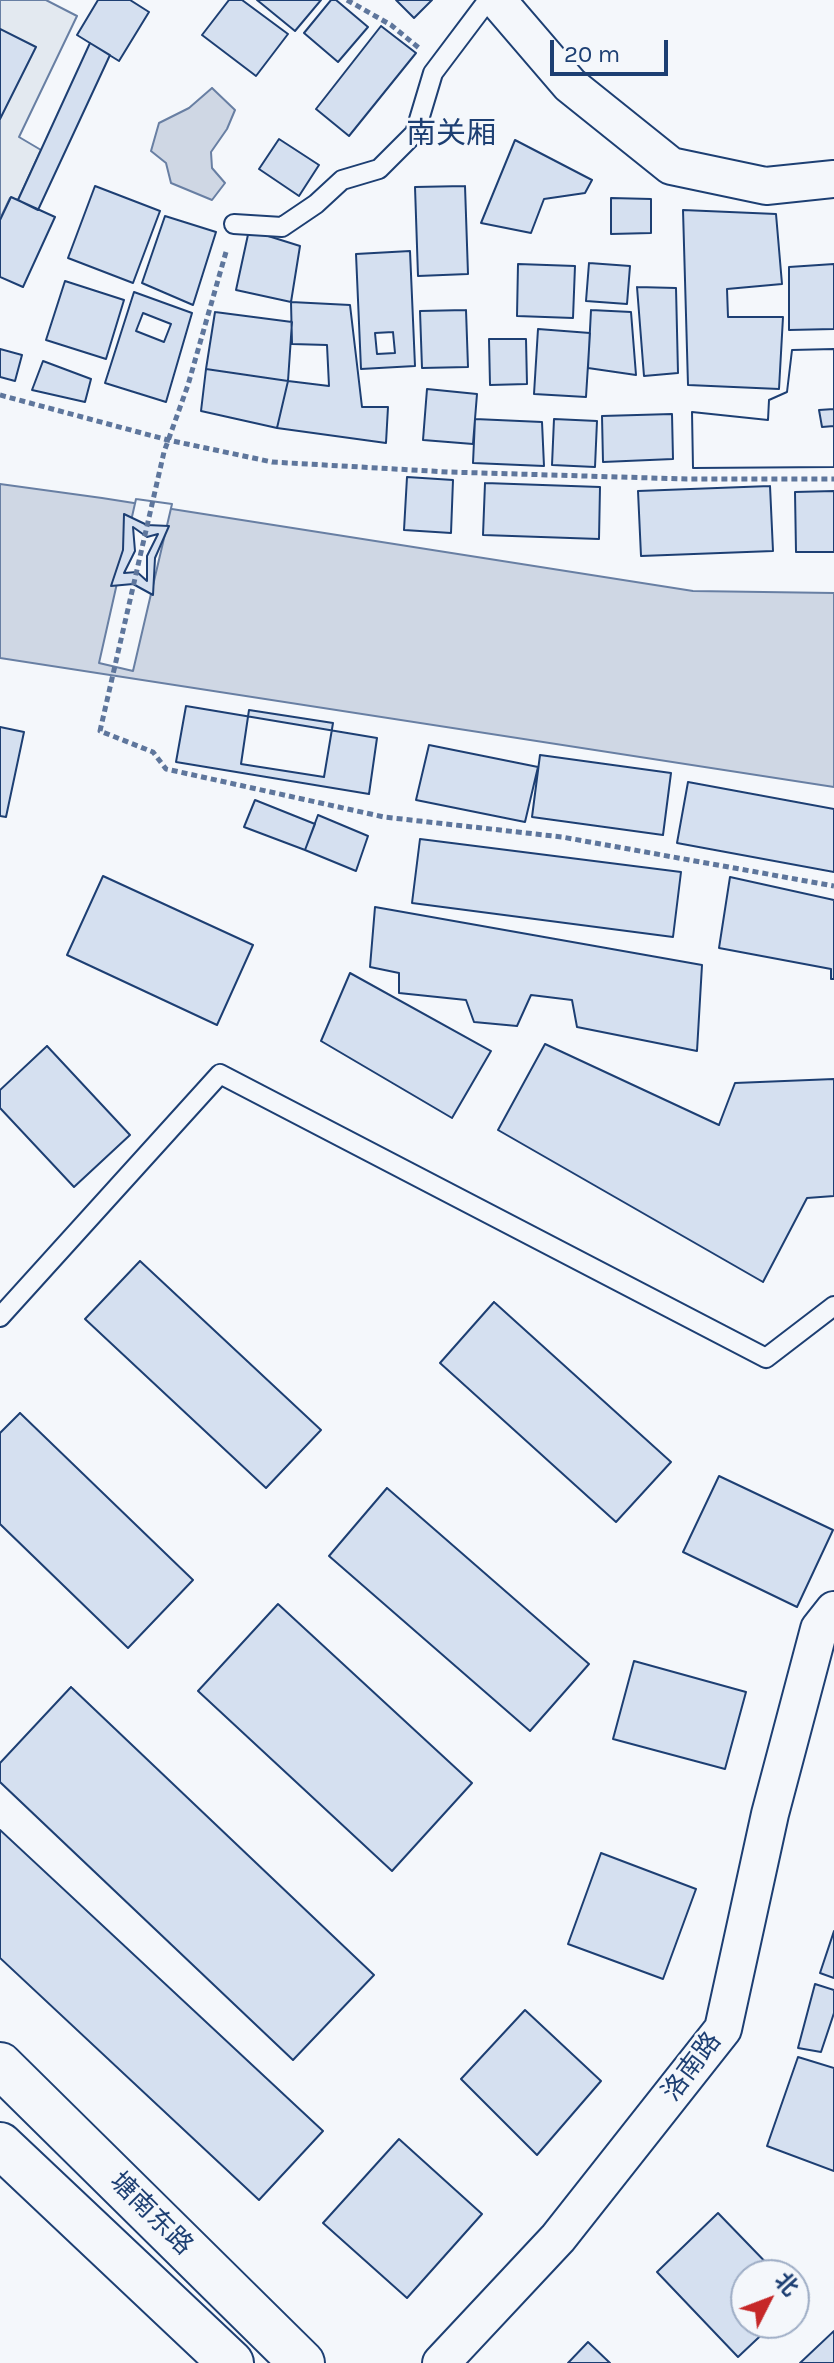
<!DOCTYPE html>
<html>
<head>
<meta charset="utf-8">
<style>
  body { margin:0 }
  #map { position:relative; width:834px; height:2363px; overflow:hidden; background:#f4f7fb; font-family:Karla,"Noto Sans SC",sans-serif }
  canvas { display:block }
  .north { position:absolute; left:730px; top:2259px; width:80px; height:80px; box-sizing:border-box; background:#f4f7fb; border:2px solid #9eadc5; border-radius:50%; rotate:48deg; font-size:22px; font-weight:700; line-height:32px; text-align:center; color:#1d3f73 }
  .north::after { content:''; display:block; margin:auto; width:28px; height:36px; background:#c62828; clip-path:polygon(50% 0,100% 100%,50% 72%,0 100%) }
  .scale { position:absolute; left:550px; top:40px; width:118px; height:36px; box-sizing:border-box; border:4px solid #1d3f73; border-top:0; padding-left:10px; font-size:24px; line-height:28px; white-space:nowrap; color:#1d3f73; -webkit-text-stroke:6px #f4f7fb; paint-order:stroke }
</style>
</head>
<body>
<div id="map">
<canvas width="834" height="2363"></canvas>
<div class="north">北</div>
<div class="scale">20 m</div>
</div>
<script>
const c = document.querySelector('canvas').getContext('2d');
c.lineJoin = 'round';
function fill(path, color) { c.fillStyle = color; c.fill(path, 'evenodd'); }
const toPath = rows => new Path2D(rows.map(r => 'M' + r).join(''));
function trace(path, color, width, dash) { c.strokeStyle = color; c.lineWidth = width; c.lineCap = dash ? 'butt' : 'round'; c.setLineDash(dash || []); c.stroke(path); }
function write(font, color, halo, rows, align = 'center') {
  c.font = font + ' Karla,"Noto Sans SC",sans-serif'; c.lineWidth = 6; c.setLineDash([]); c.textBaseline = 'middle'; c.strokeStyle = halo; c.fillStyle = color; for (const [text, x, y, turn = 0] of rows) {
    c.save(); c.translate(x, y); c.rotate((+turn || 0) * Math.PI / 180); c.textAlign = isNaN(turn) ? turn : align; if (halo) c.strokeText(text, 0, 0); c.fillText(text, 0, 0); c.restore();
  }
}
const green = toPath([
  [0,0,46,0,77,16,19,137,41,150,18,200,10,198,0,219,0,0]
]);
const water = toPath([
  [212,88,235,110,227,129,211,152,212,168,225,183,212,200,171,183,166,163,151,151,159,123,189,108,212,88],
  [0,484,102,498,693,591,834,593,834,787,0,658,0,484]
]);
const pier = toPath([
  [136,499,172,504,133,671,99,663,136,499]
]);
const building = toPath([
  [98,0,130,0,149,12,119,61,77,35,98,0],
  [229,0,242,0,288,34,256,76,202,35,229,0],
  [257,0,321,0,295,31,257,0],
  [331,0,336,0,368,27,338,62,304,33,331,0],
  [396,0,432,0,414,18,396,0],
  [381,26,416,53,349,136,316,109,381,26],
  [0,29,36,47,0,119,0,29],
  [90,43,110,55,38,210,18,200,90,43],
  [279,139,319,165,299,196,259,169,279,139],
  [515,140,592,180,585,193,544,199,531,233,481,223,515,140],
  [95,186,160,211,133,283,68,258,95,186],
  [465,186,468,274,418,276,415,187,465,186],
  [11,197,55,217,23,287,0,277,0,220,11,197],
  [611,198,651,199,651,233,611,234,611,198],
  [683,210,776,214,782,284,727,289,728,317,783,317,779,389,688,385,683,210],
  [165,216,216,232,193,305,142,283,165,216],
  [249,230,300,246,291,302,236,290,249,230],
  [410,251,415,366,361,369,356,254,410,251],
  [393,332,395,353,377,354,375,333,393,332],
  [589,263,630,266,627,304,586,301,589,263],
  [518,264,575,266,573,318,517,316,518,264],
  [834,264,834,329,789,330,789,267,834,264],
  [65,281,124,300,106,359,46,340,65,281],
  [637,287,676,288,678,373,644,376,637,287],
  [134,292,192,313,166,402,105,383,134,292],
  [143,313,171,324,164,342,136,331,143,313],
  [291,302,350,305,362,407,388,407,386,443,277,428,288,381,329,386,327,345,292,344,291,302],
  [466,310,468,367,422,368,420,311,466,310],
  [591,310,631,312,636,375,588,368,591,310],
  [215,312,292,322,288,381,206,369,215,312],
  [538,329,590,333,586,397,534,394,538,329],
  [489,339,526,339,527,384,490,385,489,339],
  [0,349,22,355,15,381,0,377,0,349],
  [834,349,834,409,819,410,822,427,834,426,834,467,693,468,692,412,768,420,769,400,787,392,792,350,834,349],
  [834,349,834,467,693,468,692,412,768,420,769,400,787,392,792,350,834,349],
  [43,361,91,379,85,402,32,390,43,361],
  [206,369,288,381,277,428,201,411,206,369],
  [427,389,477,394,473,444,423,440,427,389],
  [672,414,673,459,603,462,602,416,672,414],
  [475,419,542,422,544,466,473,463,475,419],
  [554,419,597,421,595,467,552,465,554,419],
  [407,477,453,480,451,533,404,530,407,477],
  [485,483,600,487,599,539,483,535,485,483],
  [770,486,773,551,641,556,638,491,770,486],
  [834,491,834,552,796,552,795,492,834,491],
  [124,514,147,525,169,526,155,558,153,595,133,584,111,586,123,550,124,514],
  [133,527,147,537,158,534,147,556,147,581,137,572,124,573,135,551,133,527],
  [186,706,377,738,369,794,176,762,186,706],
  [249,710,333,723,324,777,241,764,249,710],
  [0,727,24,732,6,817,0,816,0,727],
  [429,745,538,767,525,822,416,800,429,745],
  [540,755,671,773,663,835,532,817,540,755],
  [688,782,834,809,834,872,677,843,688,782],
  [255,800,315,824,305,850,244,827,255,800],
  [318,815,368,836,356,871,305,850,318,815],
  [420,839,681,872,673,937,412,903,420,839],
  [103,876,253,945,217,1025,67,955,103,876],
  [730,877,834,900,834,979,831,979,831,969,719,948,730,877],
  [375,907,702,965,697,1051,577,1027,572,1000,531,995,517,1026,474,1022,466,1000,399,993,399,973,370,967,375,907],
  [350,973,491,1051,452,1118,321,1041,350,973],
  [545,1044,719,1125,735,1083,834,1079,834,1196,807,1198,763,1282,498,1130,545,1044],
  [47,1046,130,1135,74,1187,0,1108,0,1090,47,1046],
  [140,1261,321,1430,266,1488,85,1319,140,1261],
  [494,1302,671,1462,616,1522,440,1363,494,1302],
  [20,1413,193,1580,128,1648,0,1524,0,1433,20,1413],
  [719,1476,833,1530,797,1607,683,1552,719,1476],
  [387,1488,589,1664,530,1731,329,1556,387,1488],
  [278,1604,472,1783,392,1871,198,1691,278,1604],
  [634,1661,746,1692,725,1769,613,1739,634,1661],
  [71,1687,374,1975,293,2060,0,1782,0,1763,71,1687],
  [0,1830,323,2131,259,2200,0,1958,0,1830],
  [601,1853,696,1889,663,1979,568,1944,601,1853],
  [834,1931,834,1978,820,1973,834,1931],
  [815,1984,834,1990,834,2013,821,2052,798,2048,815,1984],
  [525,2010,601,2081,537,2155,461,2079,525,2010],
  [798,2057,834,2068,834,2171,767,2146,798,2057],
  [399,2139,482,2214,407,2298,323,2223,399,2139],
  [718,2213,778,2275,746,2275,746,2323,774,2323,738,2357,657,2272,718,2213],
  [834,2331,834,2363,800,2363,834,2331],
  [588,2342,610,2363,568,2363,588,2342]
]);
const path = toPath([
  [347,0,391,25,419,48],
  [226,252,188,385,164,452,100,731,153,752,166,769,384,817,562,837,834,886],
  [0,395,168,440,272,462,448,472,687,479,834,479]
]);
const service = toPath([
  [234,224,282,227,316,204,342,180,379,169,415,133,433,73,488,0],
  [0,1317,220,1074,766,1358,834,1306]
]);
const minor = toPath([
  [497,0,570,85,671,166,766,186,834,179],
  [441,2363,558,2238,723,2029,770,1814,819,1629,834,1610]
]);
const secondary = toPath([
  [0,2065,302,2363],
  [0,2145,231,2363]
]);
const streetNames = [
  ["洛南路",692,2067,-53],
  ["塘南东路",151,2214,45]
];
const quarterNames = [
  ["南关厢",451,134]
];
fill(green, '#e3e9f0');
trace(green, '#687fa3', 2);
fill(water, '#cfd7e4');
trace(water, '#687fa3', 2);
fill(pier, '#f4f7fb');
trace(pier, '#687fa3', 2);
fill(building, '#d5e0f0');
trace(building, '#1d3f73', 2);
trace(service, '#1d3f73', 22);
trace(minor, '#1d3f73', 40);
trace(secondary, '#1d3f73', 48);
trace(path, '#5e769c', 5, [6, 4]);
trace(service, '#f4f7fb', 18);
trace(minor, '#f4f7fb', 36);
trace(secondary, '#f4f7fb', 44);
write('26px', '#1d3f73', '#f4f7fb', streetNames);
write('30px', '#1d3f73', '#f4f7fb', quarterNames);
</script>
</body>
</html>
